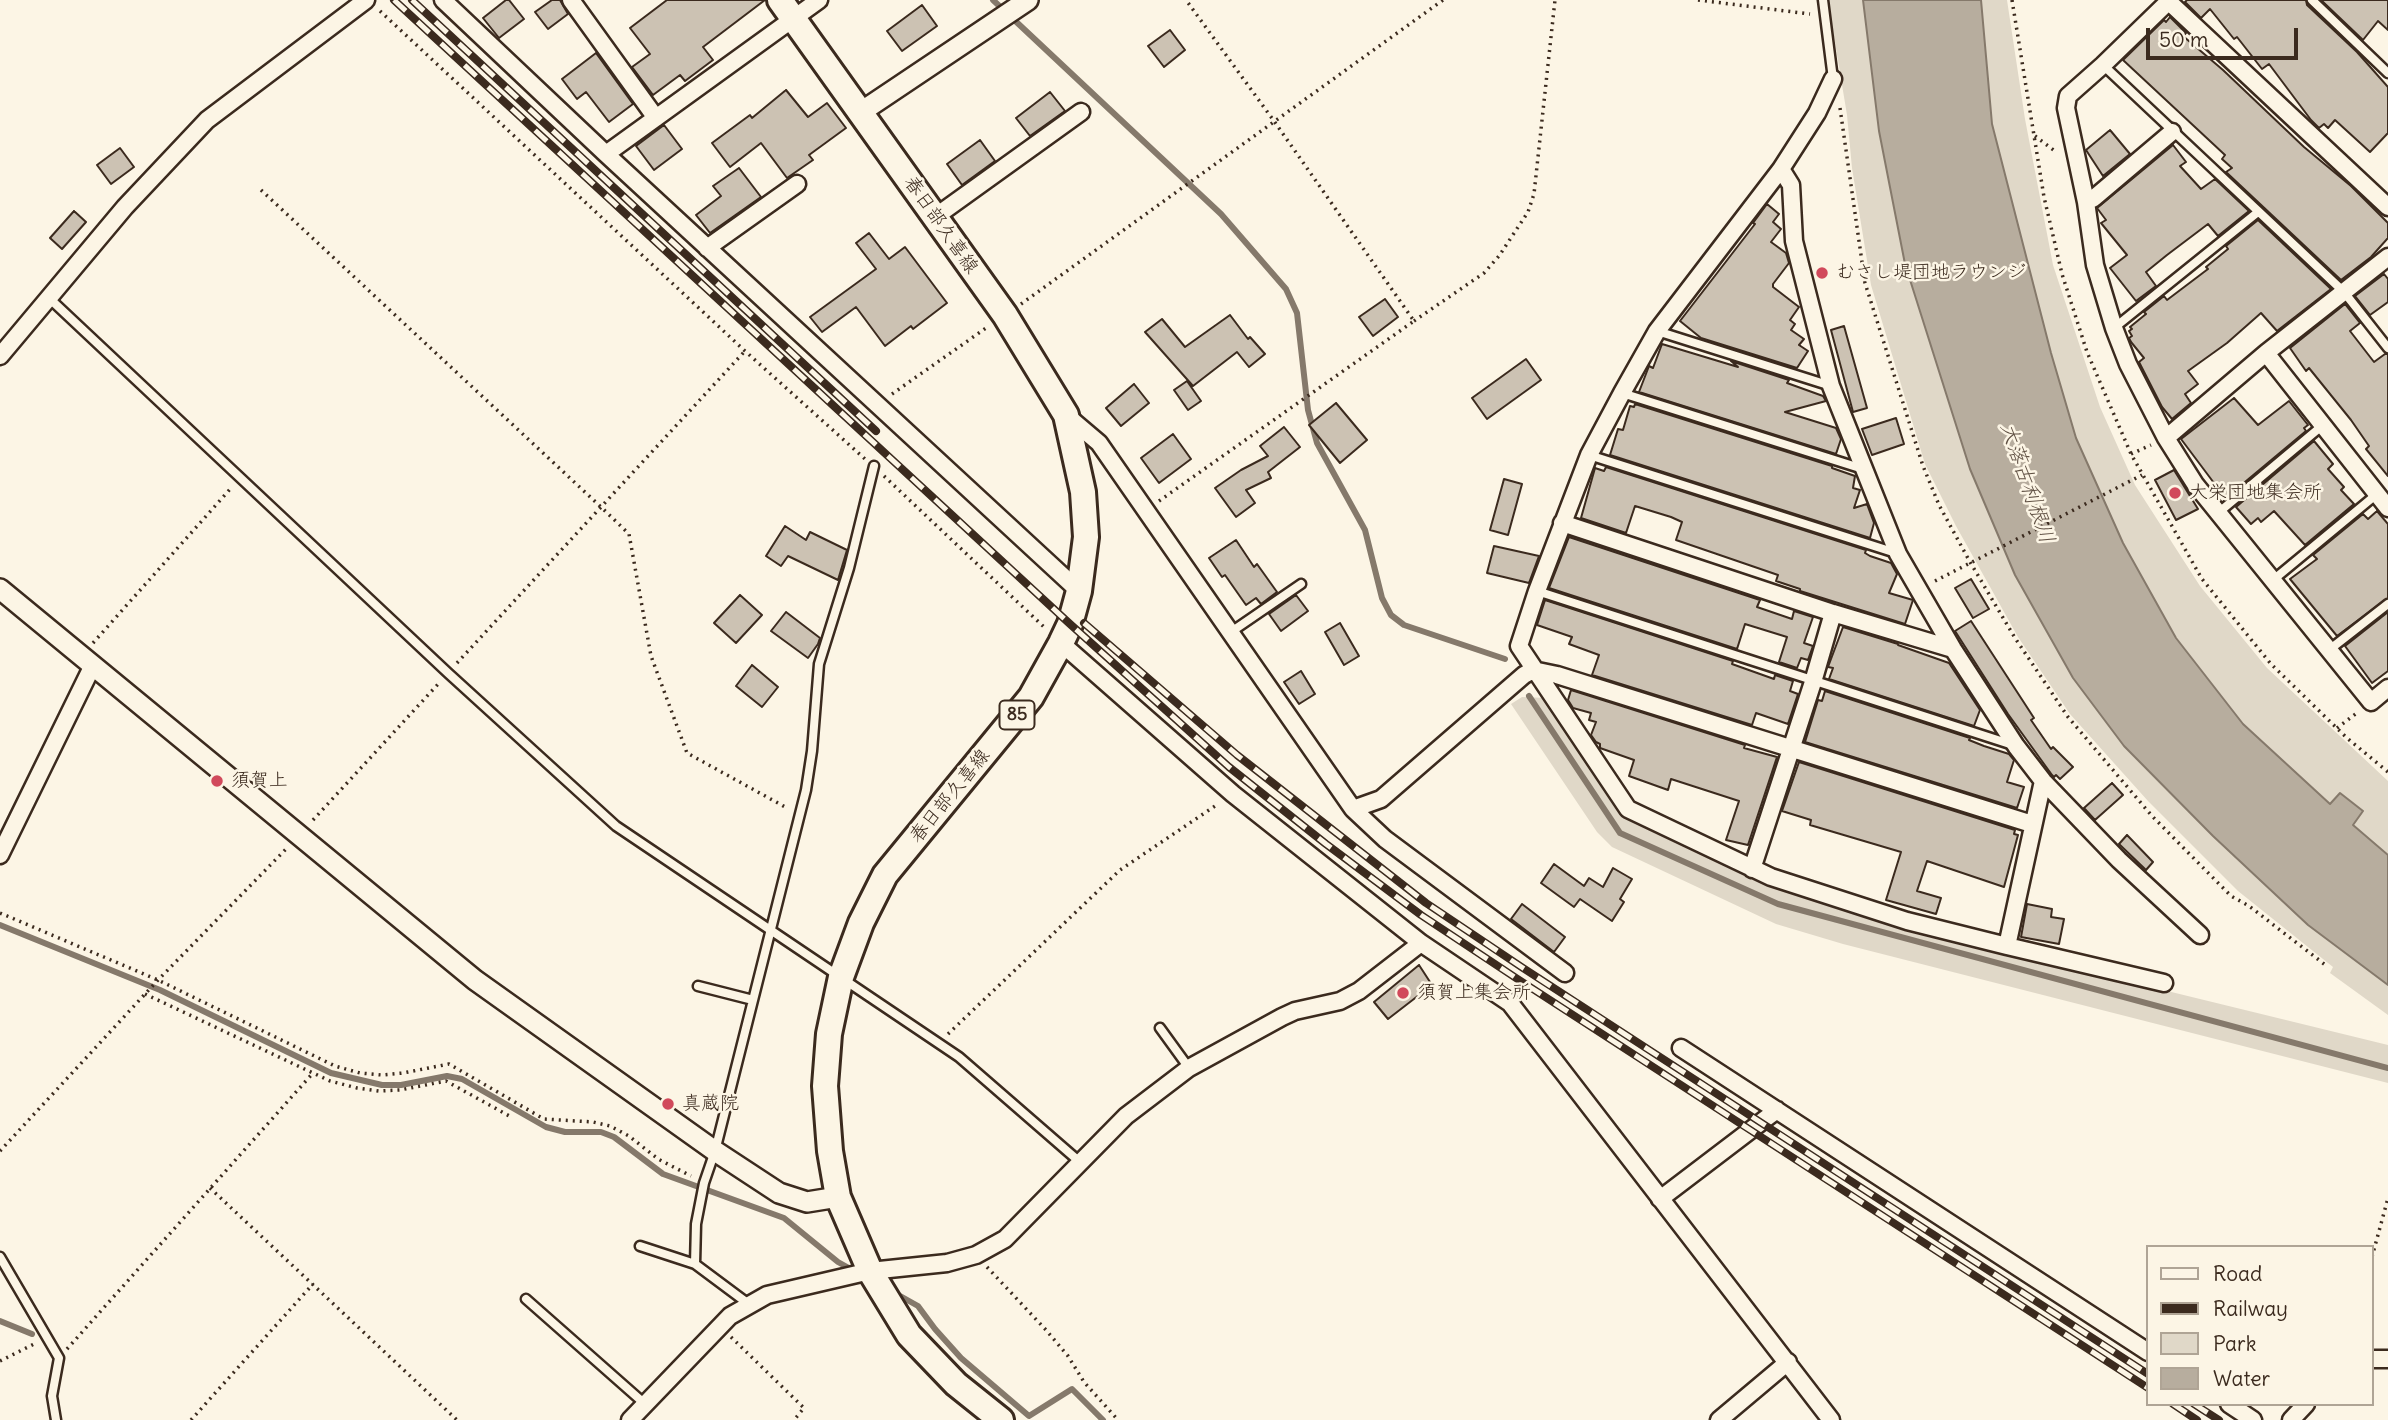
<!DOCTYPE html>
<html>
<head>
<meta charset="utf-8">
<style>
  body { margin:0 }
  #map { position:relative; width:2388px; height:1420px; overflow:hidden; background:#fcf5e5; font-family:Delius,sans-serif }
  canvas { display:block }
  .legend { position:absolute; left:2146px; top:1245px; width:228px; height:161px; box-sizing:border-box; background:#fcf5e5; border:2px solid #afa495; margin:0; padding:9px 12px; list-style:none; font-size:21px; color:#3b2a1e }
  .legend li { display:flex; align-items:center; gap:14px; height:35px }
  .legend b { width:35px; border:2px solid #afa495 }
  .scale { position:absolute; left:2146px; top:28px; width:152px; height:32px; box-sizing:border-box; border:4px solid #3b2a1e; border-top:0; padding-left:9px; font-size:21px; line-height:24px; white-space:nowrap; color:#3b2a1e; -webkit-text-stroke:5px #fcf5e5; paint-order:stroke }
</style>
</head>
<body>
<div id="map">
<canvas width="2388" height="1420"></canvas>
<ul class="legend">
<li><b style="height:9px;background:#fcf5e5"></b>Road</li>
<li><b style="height:9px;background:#3b2a1e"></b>Railway</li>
<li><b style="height:19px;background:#e0d8c8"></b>Park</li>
<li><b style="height:19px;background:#b7ad9e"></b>Water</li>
</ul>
<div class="scale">50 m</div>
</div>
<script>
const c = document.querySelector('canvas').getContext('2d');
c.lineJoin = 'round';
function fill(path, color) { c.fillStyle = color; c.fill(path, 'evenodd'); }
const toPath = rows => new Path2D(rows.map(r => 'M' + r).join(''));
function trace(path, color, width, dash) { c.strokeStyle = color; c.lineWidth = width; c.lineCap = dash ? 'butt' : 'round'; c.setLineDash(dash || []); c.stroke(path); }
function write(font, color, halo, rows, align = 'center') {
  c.font = font + ' Delius,"Klee One",sans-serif'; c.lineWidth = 5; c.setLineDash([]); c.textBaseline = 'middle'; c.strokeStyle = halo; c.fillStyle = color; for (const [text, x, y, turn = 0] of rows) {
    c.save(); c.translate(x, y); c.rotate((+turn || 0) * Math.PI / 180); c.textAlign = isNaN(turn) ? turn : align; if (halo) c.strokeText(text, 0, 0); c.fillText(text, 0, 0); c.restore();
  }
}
const green = toPath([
  [1828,0,1863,0,1879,131,1905,264,1970,469,2015,575,2308,925,2388,985,2388,1015,2330,973,2333,967,2238,891,2148,801,2070,714,2018,637,1956,526,1925,464,1871,285,1852,168,1847,115],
  [1981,0,2007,0,2025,119,2053,265,2100,407,2135,485,2200,586,2267,668,2388,781,2388,855,2353,825,2362,811,2330,804,2243,724,2176,637,2123,543,2076,438,2051,353,1992,123],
  [1522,697,1546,698,1624,815,1767,885,1963,941,2388,1045,2388,1083,1843,944,1776,924,1612,847,1597,832,1511,704]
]);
const water = toPath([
  [1863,0,1981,0,1992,124,2051,353,2076,438,2123,543,2176,638,2243,724,2330,804,2340,793,2363,811,2353,825,2388,855,2388,985,2308,925,2213,836,2124,746,2073,678,2015,575,1970,469,1905,264,1879,131,1863,0]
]);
const stream = toPath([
  [993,0,1221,214,1286,289,1297,313,1308,410,1317,443,1365,530,1382,598,1391,615,1404,625,1505,659],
  [1529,696,1620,833,1778,904,2388,1068],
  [0,925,160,990,331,1073,382,1085,401,1085,447,1076,462,1079,546,1127,565,1132,601,1132,614,1137,663,1174,784,1218,838,1262,856,1272],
  [893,1292,918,1306,935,1329,961,1358,1029,1416,1072,1389,1103,1420],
  [0,1321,32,1334]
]);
const building = toPath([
  [506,0,509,0,524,19,499,38,483,18,506,0],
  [552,0,560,0,568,14,548,29,535,12,552,0],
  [667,0,765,0,703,47,713,60,685,81,680,75,653,95,632,67,650,54,630,28,667,0],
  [2187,0,2306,0,2307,5,2357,52,2388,87,2388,133,2370,152,2335,120,2328,128,2324,124,2319,128,2311,120,2269,64,2262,69,2237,37,2234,39,2210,9,2201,18,2185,2,2187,0],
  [2321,0,2388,0,2388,30,2378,21,2363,40,2321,0],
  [922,5,937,26,902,51,887,31,922,5],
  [2170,17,2186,33,2183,36,2223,70,2304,147,2351,186,2388,223,2388,238,2371,257,2341,280,2226,172,2232,168,2222,159,2225,155,2123,60,2164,20,2166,22,2170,17],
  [1170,30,1185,50,1164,67,1148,46,1170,30],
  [596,53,633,104,609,122,586,92,577,99,562,79,596,53],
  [786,90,808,117,827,103,846,128,809,155,813,160,787,178,761,143,730,167,712,143,750,115,752,118,786,90],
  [1050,92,1065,111,1030,136,1016,118,1050,92],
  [664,125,682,149,654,170,636,146,664,125],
  [2110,130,2130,154,2103,176,2086,150,2110,130],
  [980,140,995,161,962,185,947,164,980,140],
  [2173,145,2186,162,2180,166,2201,189,2215,179,2249,211,2218,236,2208,224,2167,255,2146,272,2156,286,2136,301,2110,268,2127,255,2101,223,2106,220,2097,208,2173,145],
  [120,148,134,167,111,184,97,165,120,148],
  [739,168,761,197,710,233,696,215,721,196,713,186,739,168],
  [1767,204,1779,214,1773,222,1781,229,1771,242,1786,253,1789,263,1773,284,1773,287,1799,307,1790,320,1795,324,1791,330,1804,339,1799,345,1808,351,1797,368,1701,338,1680,321,1755,224,1753,223,1767,204],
  [74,211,86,222,62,249,50,238,74,211],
  [2258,220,2331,289,2277,331,2261,313,2227,343,2188,371,2198,384,2185,394,2191,403,2172,419,2162,407,2139,362,2144,358,2131,342,2129,338,2132,336,2129,331,2132,329,2130,327,2146,314,2144,312,2164,296,2167,300,2208,269,2206,267,2228,249,2226,246,2258,220],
  [869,233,889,259,905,247,947,303,913,329,911,326,885,346,856,307,822,332,810,317,876,269,856,243,869,233],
  [2384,274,2388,279,2388,302,2370,315,2355,296,2384,274],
  [1385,299,1398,317,1373,336,1359,317,1385,299],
  [2345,304,2360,323,2350,331,2374,362,2385,354,2388,354,2388,476,2366,449,2369,446,2351,420,2309,368,2306,371,2290,348,2345,304],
  [1230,315,1248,339,1250,337,1265,354,1249,367,1237,352,1193,386,1145,332,1162,319,1185,347,1230,315],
  [1844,326,1867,408,1853,412,1831,330,1844,326],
  [1662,344,1738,367,1731,361,1789,380,1787,383,1823,396,1826,401,1785,412,1836,428,1841,439,1836,454,1639,392,1649,366,1653,368,1662,344],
  [1526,359,1541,380,1487,419,1472,398,1526,359],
  [1187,381,1201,401,1188,410,1174,390,1187,381],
  [1134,384,1149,403,1121,426,1106,408,1134,384],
  [2234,398,2258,425,2289,401,2308,425,2304,428,2306,431,2227,497,2223,495,2181,439,2234,398],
  [1336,403,1367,440,1340,463,1309,425,1336,403],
  [1635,404,1832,466,1832,468,1855,476,1853,488,1860,490,1854,508,1867,504,1874,523,1870,538,1610,455,1618,429,1623,430,1630,406,1634,407,1635,404],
  [1896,418,1904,444,1872,455,1862,429,1896,418],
  [1284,427,1300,447,1268,472,1271,478,1246,490,1255,503,1236,517,1215,488,1241,470,1268,456,1260,446,1284,427],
  [1173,434,1191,459,1159,483,1141,458,1173,434],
  [2314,441,2333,464,2328,469,2344,487,2341,490,2354,504,2305,545,2274,511,2261,522,2258,518,2251,524,2236,507,2314,441],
  [1606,467,1866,550,1865,553,1870,556,1891,563,1897,574,1889,593,1913,600,1905,624,1800,591,1800,589,1776,581,1778,575,1676,540,1682,522,1671,517,1635,506,1626,533,1581,518,1595,468,1604,471,1606,467],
  [2174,470,2198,509,2176,520,2155,480,2174,470],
  [1504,479,1522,484,1508,535,1490,530,1504,479],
  [2377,511,2388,524,2388,598,2337,636,2290,579,2317,559,2313,555,2363,514,2368,519,2377,511],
  [785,526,806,540,810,532,847,550,838,580,788,556,781,566,766,556,785,526],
  [1569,537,1760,600,1757,607,1792,619,1794,611,1813,617,1804,643,1813,646,1808,660,1801,658,1797,668,1779,662,1787,637,1745,624,1737,649,1549,588,1569,537],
  [1236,540,1254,567,1257,564,1277,592,1261,604,1256,598,1246,605,1225,575,1222,577,1209,558,1236,540],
  [1494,546,1539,556,1529,583,1487,573,1494,546],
  [1971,579,1989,609,1973,618,1955,588,1971,579],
  [740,595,762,615,736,643,714,623,740,595],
  [1296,595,1308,611,1281,631,1269,614,1296,595],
  [1545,600,1733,661,1732,664,1774,679,1775,675,1793,681,1790,691,1798,694,1788,724,1756,713,1752,725,1592,675,1599,655,1569,644,1572,637,1537,625,1545,600],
  [786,612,820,638,818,644,808,658,771,631,786,612],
  [2388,612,2388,671,2372,683,2345,646,2388,612],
  [1971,621,2034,718,2031,720,2051,749,2053,747,2073,767,2060,779,2056,775,2054,777,2052,775,2008,714,1955,631,1971,621],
  [1340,623,1359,656,1344,665,1325,632,1340,623],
  [1843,627,1898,644,1898,645,1949,663,1980,710,1974,726,1829,679,1833,668,1828,667,1843,627],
  [752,665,778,687,762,707,736,686,752,665],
  [1301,671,1315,694,1299,704,1284,682,1301,671],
  [1571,690,1745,745,1744,748,1777,757,1748,845,1726,840,1739,801,1671,779,1668,790,1629,776,1634,760,1600,748,1600,744,1596,742,1591,735,1596,722,1589,720,1591,713,1573,708,1568,700,1571,690],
  [1825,691,1970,738,1969,740,1984,746,2009,754,2014,760,2007,782,2024,787,2017,808,1805,742,1818,700,1822,701,1825,691],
  [1799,762,2015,830,2014,834,2018,835,2004,887,1927,861,1917,891,1941,898,1936,914,1886,900,1901,852,1810,825,1811,820,1782,811,1799,762],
  [2112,783,2123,795,2095,820,2084,808,2112,783],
  [2127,835,2153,862,2146,870,2119,844,2127,835],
  [1554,864,1584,886,1589,878,1603,887,1613,868,1632,879,1620,899,1624,902,1612,921,1580,899,1574,907,1541,883,1554,864],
  [1522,904,1565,937,1554,952,1511,919,1522,904],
  [2027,904,2052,909,2051,917,2064,919,2059,944,2021,937,2027,904],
  [1419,965,1432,985,1388,1019,1374,1002,1419,965]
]);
const path = toPath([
  [1698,0,1810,14],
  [2012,0,2044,197,2062,274,2087,352,2131,454,2202,579,2271,664,2347,738,2388,772],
  [380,11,745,351,865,459],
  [1840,108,1865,283,1923,466,1939,505,1970,562,2015,638,2068,717,2152,816,2231,896,2249,906,2328,967],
  [2035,136,2056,152],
  [261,190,601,507,629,534,651,656,687,753,787,808],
  [1021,304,1443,0],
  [1414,321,1484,273,1499,256,1528,212,1534,194,1555,0],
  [892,394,986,328],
  [2131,454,2151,445],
  [884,476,1044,627],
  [1159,501,1414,321,1274,121,1186,0],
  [1935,581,2142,475],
  [93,643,232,487],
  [457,663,745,351],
  [2337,728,2358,712],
  [313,820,440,682],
  [0,913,158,980,335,1066,360,1073,382,1075,403,1073,449,1064,544,1119,593,1122,610,1126,629,1136,658,1159,691,1176],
  [145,994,330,1081,357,1088,379,1091,400,1090,446,1081,513,1118],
  [948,1034,1120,870,1218,804],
  [0,1151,158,980,286,849],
  [210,1188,457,1420],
  [2372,1257,2388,1198],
  [987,1267,1046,1330,1068,1356,1084,1382,1118,1420],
  [731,1337,804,1408,794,1420],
  [67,1349,313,1073],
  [0,1361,36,1343],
  [191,1420,313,1284]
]);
const service = toPath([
  [1823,0,1833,79],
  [2312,0,2388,73],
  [2103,65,2344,292,2388,348],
  [49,298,448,673,616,826,959,1057,1081,1163],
  [2114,328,2258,212],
  [1657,331,1831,386],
  [1622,393,1863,469],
  [1589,455,1896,553],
  [2218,513,2323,425],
  [2273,580,2377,494],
  [1537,591,2013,745],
  [1231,632,1301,584],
  [2329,650,2388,604],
  [698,986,753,1000],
  [1160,1028,1189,1068],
  [640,1246,695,1264],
  [0,1257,59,1358,52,1396,56,1420],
  [526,1299,645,1404],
  [750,1305,695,1264,696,1224,704,1183,715,1151,806,790,812,751,819,664,849,568,874,466]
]);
const minor = toPath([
  [443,0,606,154,1079,591],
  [571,0,656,118],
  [2170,0,2103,65,2068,96,2066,108,2086,202,2095,265,2114,328,2128,364,2166,438,2195,484,2371,702,2388,688],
  [2168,1,2388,207],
  [1833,79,1817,113,1781,169,1657,331,1622,393,1589,455,1537,591,1519,646,1628,809,1771,877,1907,921,2007,946,2043,781],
  [606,154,819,0],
  [1781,169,1791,185,1794,241,1831,386,1898,554,1953,649,2016,746,2043,781,2119,860,2200,935],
  [2086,202,2094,198,2172,132],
  [935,217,1081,112],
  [707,248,797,184],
  [2266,353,2388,508],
  [0,356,125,207,207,120,366,0],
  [1066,415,1099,443,1353,809,1381,799,1524,675,1533,670,1557,675,2032,824],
  [2166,438,2266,353,2388,257],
  [1562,523,1833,613,1953,649],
  [1061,643,1233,794,1421,943,1510,1003,1831,1420],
  [1353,809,1385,839,1565,973],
  [0,855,93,665],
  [1752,869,1813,682,1833,613],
  [2007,946,2164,983],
  [1681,1048,2148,1352],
  [1660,1199,1777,1110],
  [2372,1359,2388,1359],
  [2229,1404,2253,1420],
  [630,1420,730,1316,767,1295,870,1271,947,1263,976,1255,1005,1239,1126,1116,1189,1068,1282,1017,1295,1011,1340,1001,1359,991,1421,943],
  [1719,1420,1788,1362],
  [2291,1420,2306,1404]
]);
const tertiary = toPath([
  [861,112,1028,0],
  [0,589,475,980,715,1151,779,1193,807,1202,838,1197]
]);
const primary = toPath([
  [780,0,1005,315,1066,415,1083,492,1086,537,1079,591,1070,624,1061,643,1031,697,885,875,861,923,841,977,829,1034,825,1086,830,1151,838,1197,870,1271,909,1335,956,1384,1001,1420]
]);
const rail = toPath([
  [394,0,1070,624,1229,767,1326,844,1421,915,1516,978,2148,1388],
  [412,0,876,431],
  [1084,623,1237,755,1426,903,1523,968,2148,1374],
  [2173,1404,2197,1420],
  [2194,1404,2219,1420]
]);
const markers = [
  [1822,273,7,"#d1495b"],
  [2175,493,7,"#d1495b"],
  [217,781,7,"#d1495b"],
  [1403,993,7,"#d1495b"],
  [668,1104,7,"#d1495b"]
];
const shields = [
  [1017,715,35]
];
const shieldNames = [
  ["85",1017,715]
];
const streetNames = [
  ["春日部久喜線",941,225,55],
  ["春日部久喜線",950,796,-51]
];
const poiNames = [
  ["むさし堤団地ラウンジ",1836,273],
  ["大栄団地集会所",2189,493],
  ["須賀上",231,781],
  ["須賀上集会所",1417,993],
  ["真蔵院",682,1104]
];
const waterNames = [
  ["大落古利根川",2027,483,71]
];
fill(green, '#e0d8c8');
fill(water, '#b7ad9e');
trace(water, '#85796b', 2);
trace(stream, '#85796b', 6);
fill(building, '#ccc2b3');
trace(building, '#3b2a1e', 2);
trace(service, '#3b2a1e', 13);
trace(minor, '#3b2a1e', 21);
trace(tertiary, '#3b2a1e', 24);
trace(primary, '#3b2a1e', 30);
trace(path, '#3b2a1e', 3.5, [2, 5]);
trace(service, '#fcf5e5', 8);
trace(minor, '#fcf5e5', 16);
trace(tertiary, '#fcf5e5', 19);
trace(primary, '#fcf5e5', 24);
trace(rail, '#3b2a1e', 8);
trace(rail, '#fcf5e5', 5, [16]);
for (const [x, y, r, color] of markers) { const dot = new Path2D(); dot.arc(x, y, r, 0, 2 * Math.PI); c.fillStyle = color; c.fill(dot); trace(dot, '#fcf5e5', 2.5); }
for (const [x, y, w] of shields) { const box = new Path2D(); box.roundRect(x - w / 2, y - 14.5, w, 29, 5); c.fillStyle = '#fcf5e5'; c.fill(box); trace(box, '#3b2a1e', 2); }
write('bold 18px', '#3b2a1e', null, shieldNames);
write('19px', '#3b2a1e', '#fcf5e5', streetNames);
write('19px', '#3b2a1e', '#fcf5e5', poiNames, 'left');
write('italic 21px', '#605144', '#fcf5e5', waterNames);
</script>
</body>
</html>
